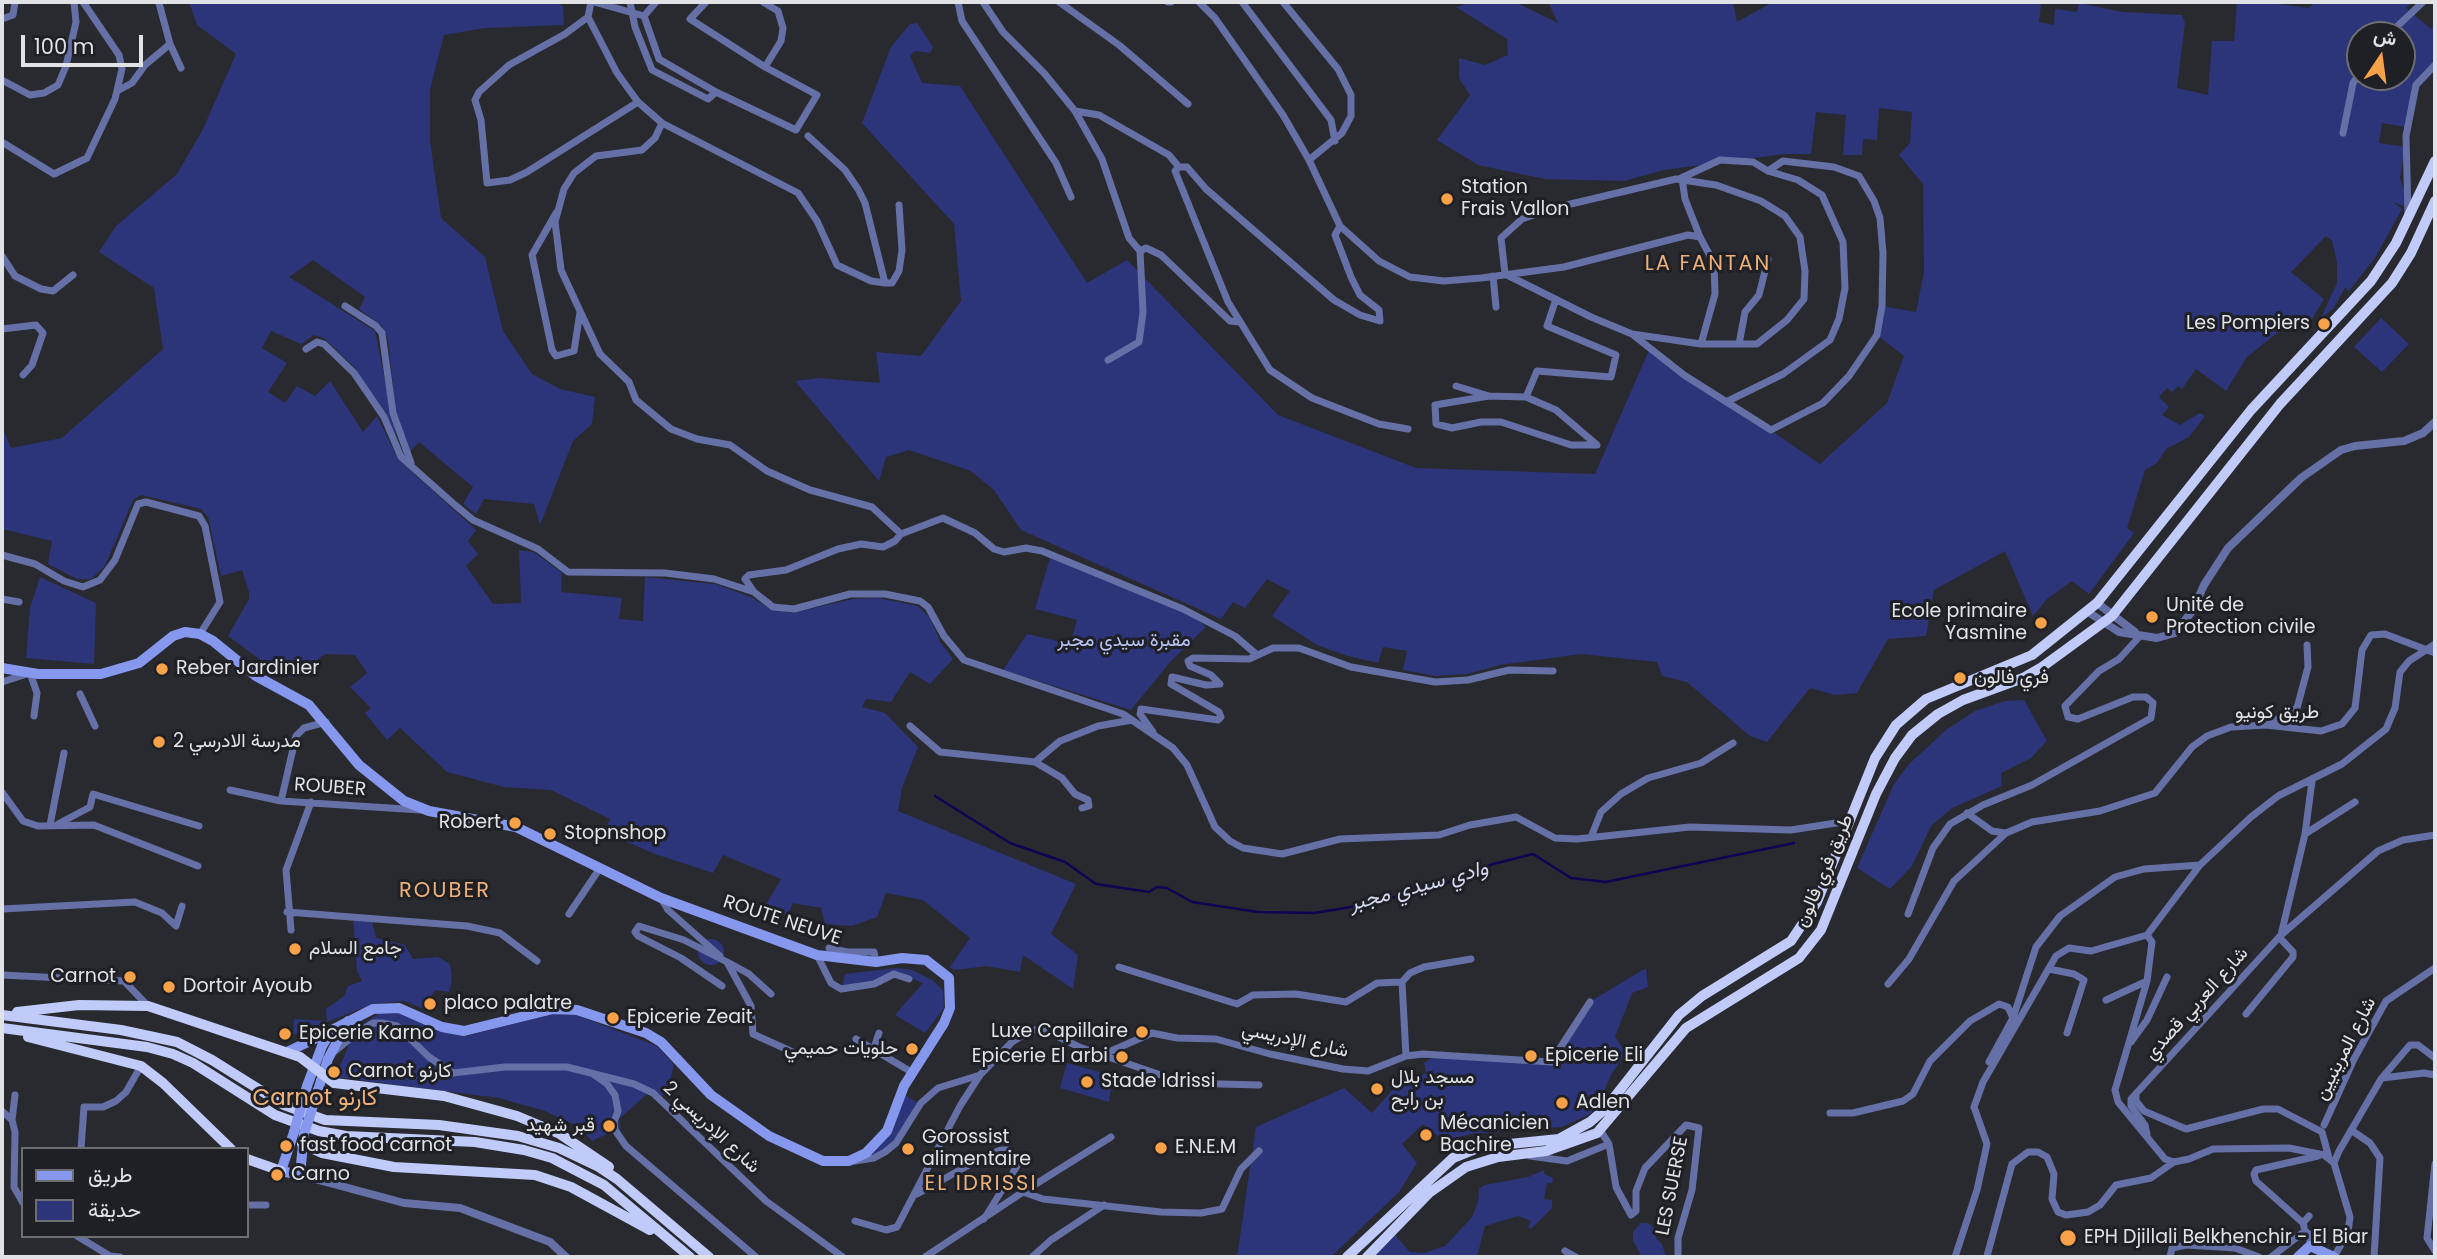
<!DOCTYPE html>
<html>
<head>
<meta charset="utf-8">
<style>
  body { margin:0 }
  #map { position:relative; width:2437px; height:1259px; overflow:hidden; background:#292a2f; font-family:Poppins,Vazirmatn,sans-serif }
  canvas { display:block }
  .frame { position:absolute; inset:0; border:4px solid #e1e2e5; pointer-events:none }
  .legend { position:absolute; left:21px; top:1147px; width:228px; height:91px; box-sizing:border-box; background:#1f2025; border:2px solid #6d6e72; margin:0; padding:9px 12px; list-style:none; font-size:21px; color:#e1e2e5 }
  .legend li { display:flex; align-items:center; gap:14px; height:35px }
  .legend b { width:35px; border:2px solid #6d6e72 }
  .north { position:absolute; left:2346px; top:21px; width:70px; height:70px; box-sizing:border-box; background:#1f2025; border:2px solid #6d6e72; border-radius:50%; rotate:13deg; font-size:19px; font-weight:700; line-height:28px; text-align:center; color:#e1e2e5 }
  .north::after { content:''; display:block; margin:auto; width:24px; height:32px; background:#f7a248; clip-path:polygon(50% 0,100% 100%,50% 72%,0 100%) }
  .scale { position:absolute; left:21px; top:35px; width:122px; height:32px; box-sizing:border-box; border:4px solid #e1e2e5; border-top:0; padding-left:9px; font-size:21px; line-height:24px; white-space:nowrap; color:#e1e2e5; -webkit-text-stroke:5px #1f2025; paint-order:stroke }
</style>
</head>
<body>
<div id="map">
<canvas width="2437" height="1259"></canvas>
<div class="frame"></div>
<ul class="legend">
<li><b style="height:9px;background:#8697ee"></b>طريق</li>
<li><b style="height:19px;background:#2c347a"></b>حديقة</li>
</ul>
<div class="north">ش</div>
<div class="scale">100 m</div>
</div>
<script>
const c = document.querySelector('canvas').getContext('2d');
c.lineJoin = 'round';
function fill(path, color) { c.fillStyle = color; c.fill(path, 'evenodd'); }
const toPath = rows => new Path2D(rows.map(r => 'M' + r).join(''));
function trace(path, color, width, dash) { c.strokeStyle = color; c.lineWidth = width; c.lineCap = dash ? 'butt' : 'round'; c.setLineDash(dash || []); c.stroke(path); }
function write(font, color, halo, rows, align = 'center') {
  c.font = font + ' Poppins,Vazirmatn,sans-serif'; c.lineWidth = 6; c.setLineDash([]); c.textBaseline = 'middle'; c.strokeStyle = halo; c.fillStyle = color; for (const [text, x, y, turn = 0] of rows) {
    c.save(); c.translate(x, y); c.rotate((+turn || 0) * Math.PI / 180); c.textAlign = isNaN(turn) ? turn : align; if (halo) c.strokeText(text, 0, 0); c.fillText(text, 0, 0); c.restore();
  }
}
const green = toPath([
  [189,2,560,2,563,7,564,25,485,28,444,35,430,90,430,141,441,218,485,257,503,331,532,374,560,389,595,397,592,424,573,441,540,525,534,504,484,499,476,514,463,504,473,487,419,442,409,452,396,414,388,339,382,326,359,309,365,297,313,260,289,277,375,331,397,438,386,415,354,367,324,338,314,335,301,344,271,331,262,348,287,363,268,392,285,403,297,386,315,396,330,381,363,432,377,416,398,459,476,530,468,541,478,554,466,566,493,604,521,603,519,550,534,552,562,573,561,592,622,598,619,619,643,621,645,577,715,584,751,597,772,610,792,613,853,599,878,598,918,606,931,619,940,642,953,659,930,684,910,672,891,702,866,699,862,707,885,713,918,747,902,788,898,811,1076,884,1051,934,1078,955,1073,989,1023,955,1020,972,987,966,954,970,950,967,970,938,923,900,886,893,877,917,852,926,825,924,821,908,793,903,788,914,763,910,781,879,723,855,713,873,655,854,604,832,610,819,551,790,504,787,447,772,400,728,387,740,365,713,371,708,350,687,367,673,355,655,325,654,293,678,274,670,228,636,249,599,249,592,242,570,221,576,208,517,201,509,141,495,133,500,105,566,91,579,77,579,48,564,52,541,2,529,2,427,11,448,62,438,163,349,154,288,99,252,116,226,177,174,203,129,236,54,197,25],
  [1473,2,1515,2,1558,23,1548,2,1733,2,1737,22,1773,2,2036,2,2041,4,2039,22,2054,25,2055,9,2077,12,2079,3,2122,12,2182,15,2185,23,2177,88,2208,95,2212,41,2234,41,2237,2,2279,2,2280,4,2309,8,2315,2,2413,2,2406,8,2431,29,2435,26,2435,66,2415,91,2405,127,2382,123,2379,143,2405,147,2400,178,2407,199,2405,207,2393,202,2402,209,2375,258,2349,291,2345,288,2333,309,2321,318,2337,283,2337,263,2332,241,2326,236,2291,272,2324,299,2309,324,2282,329,2247,357,2226,391,2196,369,2182,389,2178,386,2172,392,2167,388,2159,397,2169,407,2162,415,2180,425,2200,413,2205,416,2189,437,2166,449,2157,463,2145,470,2127,528,2134,533,2089,594,2072,581,2047,599,2033,616,2005,551,1934,590,1926,636,1888,639,1857,693,1835,695,1810,688,1767,742,1750,736,1687,682,1662,676,1657,662,1581,654,1500,665,1467,674,1436,676,1403,670,1407,651,1383,647,1378,663,1348,656,1317,645,1272,616,1290,591,1267,579,1245,608,1233,602,1221,619,1021,530,994,490,971,471,909,450,886,457,879,481,795,381,819,378,880,383,876,352,921,356,961,301,954,224,862,123,891,47,910,24,917,23,933,47,930,53,915,51,910,56,922,83,960,86,1087,283,1127,260,1278,415,1416,468,1595,474,1650,348,1820,464,1887,403,1904,356,1877,335,1882,306,1916,312,1924,272,1923,184,1899,155,1910,143,1912,112,1879,108,1877,140,1863,139,1862,155,1843,155,1846,115,1816,112,1811,154,1784,154,1664,170,1624,181,1545,179,1478,165,1437,140,1470,95,1459,78,1459,58,1485,65,1508,55,1507,39,1456,7],
  [2360,35,2402,35,2402,77,2360,77],
  [2381,318,2409,344,2382,372,2354,347],
  [1050,558,1167,603,1196,618,1206,627,1171,661,1131,710,1003,670,1027,634,1070,644,1077,620,1035,609],
  [40,577,96,603,94,664,26,658,30,608],
  [2024,700,2047,741,2031,758,2001,773,2002,786,1952,808,1931,826,1912,866,1890,889,1857,868,1894,784,1909,764,1946,730,1975,711,2005,701],
  [353,917,371,918,376,938,405,945,413,959,438,957,450,964,452,980,449,992,435,990,424,1009,404,1001,373,1004,293,1035,294,1019,327,1021,326,1009,344,996,348,986,362,981,357,971],
  '698 952a13 13 0 1 1 26 0a13 13 0 1 1-26 0Z',
  [897,968,912,970,932,980,943,990,944,1008,925,1033,895,1015,923,983,895,972,872,981,842,986,845,974],
  [1646,968,1648,987,1632,993,1615,1037,1626,1053,1612,1073,1598,1105,1590,1114,1562,1127,1470,1134,1445,1141,1423,1124,1402,1144,1417,1163,1399,1192,1331,1257,1237,1257,1256,1127,1344,1088,1372,1113,1404,1077,1409,1082,1426,1073,1424,1063,1435,1056,1548,1062,1591,1001],
  [400,1010,441,1031,467,1036,554,1013,576,1015,657,1046,674,1065,666,1096,648,1093,619,1119,621,1136,611,1132,592,1141,581,1128,545,1111,499,1098,335,1077,356,1029,383,1011],
  [1067,1063,1113,1076,1109,1102,1060,1088],
  [904,1094,920,1105,885,1152,870,1155],
  [1544,1170,1544,1174,1553,1178,1552,1183,1547,1183,1544,1199,1552,1200,1552,1208,1531,1229,1528,1227,1531,1221,1518,1216,1485,1226,1477,1257,1372,1257,1395,1235,1410,1252,1424,1253,1445,1246,1472,1217,1478,1202,1479,1189,1485,1185,1528,1177],
  [1641,1223,1648,1223,1655,1229,1656,1238,1662,1244,1666,1257,1642,1257,1633,1241,1633,1232]
]);
const stream = toPath([
  [935,796,1010,843,1065,862,1096,884,1149,892,1157,887,1167,888,1192,902,1258,912,1314,913,1370,904,1449,882,1493,864,1533,854,1571,878,1606,882,1794,843]
]);
const minor = toPath([
  [591,2,588,17,617,73,638,102,662,123,798,193,817,221,837,265,871,281,885,283],
  [594,2,644,16,656,2],
  [630,2,635,27,652,70,708,99,716,92],
  [763,2,778,11,783,28,781,41,765,67],
  [958,2,962,21,1056,163,1071,197],
  [983,2,1003,32,1044,73,1075,111,1102,159,1129,238,1140,251],
  [1059,2,1119,45,1188,104],
  [1168,2,1171,2],
  [1199,2,1215,18,1283,115,1309,160,1340,226,1379,261,1410,277,1444,281,1481,278,1564,267,1688,235,1700,237,1714,263,1715,294,1701,344],
  [1242,2,1331,120,1335,141],
  [1283,2,1338,69,1351,95,1351,116,1342,133,1309,160],
  [644,16,659,59,716,92,796,130,817,95,765,67,690,19,706,2],
  [588,17,565,34,509,65,479,92,475,100,481,120,487,183,510,180,527,172,638,102],
  [2,19,13,15,15,2],
  [2388,35,2423,2],
  [170,44,181,68],
  [2,80,30,95,44,93,58,85,66,66,76,22,74,2],
  [117,91,132,83,145,65,170,44,159,3],
  [1075,111,1099,115,1169,155,1179,167],
  [662,123,655,138,642,150,596,156,574,173,564,189,555,222,561,270,600,354,629,382,636,400,671,429,697,439,730,445,767,471,810,490,872,507,901,534],
  [2343,133,2353,83,2360,73],
  [808,136,845,170,858,189,865,203,885,283,892,283,899,271,902,250,899,205],
  [2,142,54,174,87,158,115,99,122,69,119,55,83,2],
  [1682,178,1685,199,1700,237],
  [1676,179,1716,185,1761,201,1785,216,1800,237,1805,271,1804,299,1787,320,1757,344,1701,344,1632,334,1591,317,1505,274,1501,238,1522,219,1554,208,1676,179],
  [1679,179,1720,160,1753,162,1768,171,1798,180,1822,195,1843,242,1845,288,1839,319,1830,340,1783,374,1728,401],
  [556,213,532,255,552,350,556,356,574,351,580,312],
  [2408,214,2406,136,2416,85,2435,65],
  [1340,226,1335,235,1351,277,1360,295,1379,310,1380,321,1360,315,1334,300,1206,189,1187,167,1179,167,1175,171,1228,302,1270,370,1312,398,1379,424,1408,429],
  [2,256,15,276,41,289,53,291,73,275],
  [1493,276,1496,307],
  [345,306,376,326,382,333,393,413,411,463],
  [2,329,36,325,43,333,32,365,23,375],
  [1632,334,1684,375,1771,430,1823,403,1849,376,1877,335,1882,306,1883,253,1880,218,1874,201,1859,176,1834,167,1783,161,1768,171],
  [1739,344,1745,312,1759,295,1768,259],
  [306,349,317,342,324,344,354,373,384,417,401,457,455,505,473,520,538,549,568,572,665,573,714,579,754,592,773,607,794,609,850,594,885,594,920,601,928,607,944,636,964,660,1123,714,1173,748,1187,765,1215,827,1230,841,1243,848,1282,854,1340,839,1439,835,1470,825,1516,817,1555,838,1577,839,1690,827,1791,830,1849,821],
  [1108,360,1139,342,1143,312,1140,251,1146,248,1161,255,1230,321,1239,322],
  [1456,386,1489,396,1526,397],
  [1489,396,1435,405,1436,424,1452,428,1481,422,1501,422,1571,445,1597,445,1556,410,1526,397,1537,371,1611,377,1616,355,1547,326,1556,299],
  [2,555,35,564,64,581,83,587,100,580,115,560,138,504,146,502,199,516,205,526,220,602,200,634],
  [754,592,745,579,749,575,786,570,838,549,861,544,883,547,895,541,901,534,943,518,975,533,994,549,1004,552,1026,548,1042,551,1183,609,1235,636,1256,654],
  [2,599,19,602],
  [2,682,30,673,37,693,34,716],
  [80,694,95,726],
  [2267,725,2297,708,2308,667,2307,645],
  [910,726,940,752,1035,762],
  [1153,732,1140,714,1141,709,1218,720,1221,717,1219,712,1171,684,1172,677,1206,685,1220,684,1211,675,1190,666,1188,661,1193,658,1249,659,1273,648,1299,648,1351,667,1435,682,1468,680,1509,670,1553,671],
  [2312,781,2305,834,2281,935,2378,851,2403,840,2435,835],
  [230,790,281,801,420,810],
  [2,792,23,821,38,826,94,825,198,866],
  [281,801,296,736,304,728,326,722],
  [1082,808,1089,806,1088,800,1075,794,1062,778,1035,762,1060,741,1098,726,1132,720],
  [1967,813,1992,831,2006,833,2032,822,2100,811,2155,793,2192,747,2207,736,2231,727,2266,725,2321,731,2342,724,2355,708,2362,650,2371,635,2385,634,2435,653],
  [58,824,90,807,93,794,199,826],
  [50,825,64,753],
  [2305,834,2355,802],
  [1591,837,1601,812,1621,794,1648,778,1701,763,1733,743],
  [661,898,668,910,720,956],
  [2,909,135,902,162,913,176,926,182,906],
  [287,912,467,926,500,933,537,961],
  [569,914,600,868],
  [1908,914,1933,848,1950,824,1983,805,2032,785,2151,718,2153,703,2146,697,2133,697,2078,719,2068,717,2065,706,2099,671,2119,659,2140,636],
  [291,930,286,870,311,802],
  [2147,935,2200,865,2251,817,2278,796,2342,764,2386,729,2395,708,2400,672,2409,661,2435,644],
  [829,948,847,952,874,952,876,962],
  [817,955,831,983,841,989,874,984,894,974,909,979],
  [729,963,749,974,771,994],
  [2049,969,2074,974,2084,980,2067,1033],
  [2,975,124,981,148,1006],
  [1402,982,1410,973,1424,967,1471,959],
  [1888,984,1909,959,1954,881,2006,833],
  [722,986,681,958,638,936,635,932,639,926,684,940,727,962,751,1006,753,1034,797,1054],
  [2106,1000,2147,981],
  [2246,1014,2293,957,2293,952,2279,937],
  [856,1039,913,1073],
  [2131,1042,2147,1020,2167,977],
  [874,1048,879,1033],
  [335,1051,357,1033,373,1023,382,1023,397,1026,429,1057,453,1073,505,1067,567,1067,634,1084,653,1093,766,1201,843,1257],
  [1102,1055,1152,1033,1177,1038,1216,1039,1270,1054,1343,1069,1368,1071,1406,1056,1402,982,1377,983,1346,1002,1296,994,1253,995,1237,1004,1119,967],
  [1406,1056,1423,1054,1551,1062,1590,1002],
  [1989,1062,2013,1018,2036,947,2060,916,2115,877,2144,869,2200,865],
  [593,1074,607,1084,615,1095,618,1111,614,1122,615,1130,626,1146,756,1257],
  [2382,1078,2424,1073,2435,1075],
  [2136,1094,2136,1101,2144,1111,2186,1129,2263,1109,2278,1109,2322,1132,2329,1158],
  [2,1111,12,1120,15,1132,14,1187,23,1203],
  [1830,1113,1853,1113,1903,1101,1913,1094,1930,1061,1970,1021,1999,1004,2008,1007,2013,1018],
  [12,1120,15,1095],
  [2324,1125,2354,1059,2386,1001,2435,968],
  [1600,1130,1609,1144,1616,1187,1631,1215,1636,1211,1636,1191,1645,1168,1686,1125,1699,1128,1692,1190,1678,1238,1678,1257],
  [2351,1130,2370,1143,2380,1158,2374,1257],
  [2147,1134,2145,1125,2131,1106,2131,1099,2281,935],
  [81,1149,84,1107,103,1107,116,1101,126,1092,141,1066],
  [1530,1156,1567,1161,1609,1144],
  [855,1161,874,1158,885,1152,896,1143,921,1103,938,1088,980,1075],
  [2435,1164,2427,1238,2435,1251],
  [1023,1192,1111,1137],
  [917,1194,985,1156,1001,1150,1008,1150,1016,1159,1017,1166,984,1219],
  [247,1205,266,1205],
  [855,1221,886,1230,897,1227,960,1106,980,1075,1012,1042,1028,1032,1038,1029,1049,1032,1079,1047,1184,1083,1259,1085],
  [2303,1223,2256,1181,2254,1174,2256,1170,2318,1156],
  [2304,1227,2303,1223,2309,1216],
  [77,1236,110,1256,120,1257],
  [1565,1251,1576,1257],
  [1987,1256,2012,1164,2028,1152,2038,1152,2047,1157,2054,1174,2052,1199,2058,1212,2066,1215,2088,1212,2100,1205,2116,1185,2151,1178,2174,1162],
  [925,1257,1023,1192,1043,1199,1161,1212,1201,1213,1222,1209,1241,1169,1259,1151],
  [1032,1257,1051,1240,1104,1205],
  [1955,1257,1977,1190,1987,1144,1974,1107,1983,1082,2056,956,2069,948,2091,951,2147,935,2152,942,2147,981,2115,1090,2118,1102,2165,1159,2174,1162,2189,1159,2213,1149,2289,1148,2324,1155,2334,1163],
  [2170,1257,2172,1248,2186,1245,2235,1248,2259,1257],
  [2271,1257,2305,1231,2310,1235,2310,1246],
  [2334,1257,2348,1232,2350,1217,2334,1163,2339,1151,2381,1079,2410,1045,2418,1045,2435,1058]
]);
const tertiary = toPath([
  [2097,603,2135,632],
  [2088,612,2119,632,2157,638,2175,633,2193,610,2204,585,2228,548,2301,478,2341,450,2355,446,2404,441,2423,433,2435,422],
  [300,1175,404,1203,460,1208,550,1242,566,1257]
]);
const secondary = toPath([
  [2,668,38,674,101,674,139,663,173,636,185,632,200,634,213,641,256,676,309,705,359,765,404,801,429,811,516,827,661,898,817,955,876,962,902,958,926,960,949,978,950,1008,944,1023,904,1086,887,1131,866,1153,849,1161,823,1161,769,1136,711,1095,661,1042,646,1033,577,1010,553,1009,464,1031,442,1027,399,1008,373,1009,332,1030,322,1046,307,1086],
  [287,1052,329,1032],
  [318,1090,328,1059,348,1021],
  [281,1171,300,1175,304,1134],
  [281,1171,294,1132],
  [2298,1257,2310,1246,2334,1257]
]);
const trunk = toPath([
  [17,1012,79,1005,148,1006,300,1057,334,1083,444,1096,517,1116,560,1134,609,1167],
  [2,1015,121,1030,177,1042,212,1060,284,1105,325,1120,439,1125,518,1136,559,1148,599,1167,617,1179,709,1257],
  [2,1028,147,1047,173,1054,193,1063,275,1115,319,1131,346,1136,475,1142,524,1150,552,1158,604,1185,690,1257],
  [28,1037,141,1066,163,1083,231,1149],
  [302,1144,322,1153,394,1167,535,1175,571,1187,650,1230],
  [247,1159,281,1171],
  [1347,1257,1453,1158,1480,1147,1559,1139,1590,1122,1605,1109,1679,1015,1702,996,1791,941,1817,902,1875,758,1896,725,1926,699,2032,655,2097,603,2251,410,2371,281,2396,243,2435,161],
  [1367,1257,1429,1193,1466,1167,1498,1157,1546,1151,1597,1133,1686,1028,1799,958,1821,930,1876,794,1895,758,1912,735,1938,714,1963,700,2023,678,2042,667,2112,616,2280,404,2392,283,2411,253,2435,201]
]);
const secondaryBridge = toPath([
  [294,1132,307,1086],
  [304,1134,318,1090]
]);
const markers = [
  [1447,199,7,"#f7a248"],
  [2324,324,7,"#f7a248"],
  [2152,617,7,"#f7a248"],
  [2041,623,7,"#f7a248"],
  [162,669,7,"#f7a248"],
  [1960,678,7,"#f7a248"],
  [159,742,7,"#f7a248"],
  [515,823,7,"#f7a248"],
  [550,834,7,"#f7a248"],
  [295,949,7,"#f7a248"],
  [130,977,7,"#f7a248"],
  [169,987,7,"#f7a248"],
  [430,1004,7,"#f7a248"],
  [613,1018,7,"#f7a248"],
  [1142,1032,7,"#f7a248"],
  [285,1034,7,"#f7a248"],
  [912,1049,7,"#f7a248"],
  [1531,1056,7,"#f7a248"],
  [1122,1057,7,"#f7a248"],
  [334,1072,7,"#f7a248"],
  [1087,1082,7,"#f7a248"],
  [1377,1089,7,"#f7a248"],
  [1562,1103,7,"#f7a248"],
  [609,1126,7,"#f7a248"],
  [1426,1135,7,"#f7a248"],
  [286,1146,7,"#f7a248"],
  [1161,1148,7,"#f7a248"],
  [908,1149,7,"#f7a248"],
  [277,1175,7,"#f7a248"],
  [2068,1238,9,"#f7a248"]
];
const poiNames = [
  ["Station",1461,188],
  ["Frais Vallon",1461,210],
  ["Les Pompiers",2310,324,"right"],
  ["Unité de",2166,606],
  ["Protection civile",2166,628],
  ["Ecole primaire",2027,612,"right"],
  ["Yasmine",2027,634,"right"],
  ["Reber Jardinier",176,669],
  ["فري فالون",1974,678],
  ["مدرسة الادرسي 2",173,742],
  ["Robert",501,823,"right"],
  ["Stopnshop",564,834],
  ["جامع السلام",309,949],
  ["Carnot",116,977,"right"],
  ["Dortoir Ayoub",183,987],
  ["placo palatre",444,1004],
  ["Epicerie Zeait",627,1018],
  ["Luxe Capillaire",1128,1032,"right"],
  ["Epicerie Karno",299,1034],
  ["حلويات حميمي",898,1049,"right"],
  ["Epicerie Eli",1545,1056],
  ["Epicerie El arbi",1108,1057,"right"],
  ["Carnot كارنو",348,1072],
  ["مسجد بلال",1391,1078],
  ["بن رابح",1391,1100],
  ["Stade Idrissi",1101,1082],
  ["Adlen",1576,1103],
  ["Mécanicien",1440,1124],
  ["Bachire",1440,1146],
  ["قبر شهيد",595,1126,"right"],
  ["Gorossist",922,1138],
  ["alimentaire",922,1160],
  ["fast food carnot",300,1146],
  ["E.N.E.M",1175,1148],
  ["Carno",291,1175],
  ["EPH Djillali Belkhenchir - El Biar",2084,1238]
];
const parkNames = [
  ["مقبرة سيدي مجبر",1124,641]
];
const streetNames = [
  ["طريق كونيو",2277,713],
  ["ROUBER",330,788,4],
  ["طريق فري فالون",1825,871,-67],
  ["ROUTE NEUVE",782,921,18],
  ["شارع العربي قصدي",2197,1004,-48],
  ["شارع الإدريسي",1295,1041,12],
  ["شارع المرينيين",2346,1049,-63],
  ["شارع الإدريسي 2",711,1128,43],
  ["LES SUERSE",1673,1186,-79]
];
const neighbourhoodNames = [
  ["LA FANTAN",1708,265],
  ["ROUBER",445,892],
  ["EL IDRISSI",981,1185]
];
const waterNames = [
  ["وادي سيدي مجبر",1419,887,-15]
];
const quarterNames = [
  ["Carnot كارنو",315,1099]
];
fill(green, '#2c347a');
trace(stream, '#0f0353', 2.5);
trace(minor, '#6570a7', 7);
trace(tertiary, '#6570a7', 8);
trace(secondary, '#8697ee', 10);
trace(trunk, '#c0cbfa', 10);
trace(secondaryBridge, '#8697ee', 10);
for (const [x, y, r, color] of markers) { const dot = new Path2D(); dot.arc(x, y, r, 0, 2 * Math.PI); c.fillStyle = color; c.fill(dot); trace(dot, '#1f2025', 2.5); }
write('19px', '#e1e2e5', '#1f2025', poiNames, 'left');
write('19px', '#b8c3f0', '#1f2025', parkNames);
write('19px', '#e1e2e5', '#1f2025', streetNames);
c.letterSpacing = '2px';
write('21px', '#ecb078', '#1f2025', neighbourhoodNames);
c.letterSpacing = '0px';
write('italic 21px', '#d3d9f0', '#1f2025', waterNames);
write('23px', '#ecb078', '#1f2025', quarterNames);
</script>
</body>
</html>
